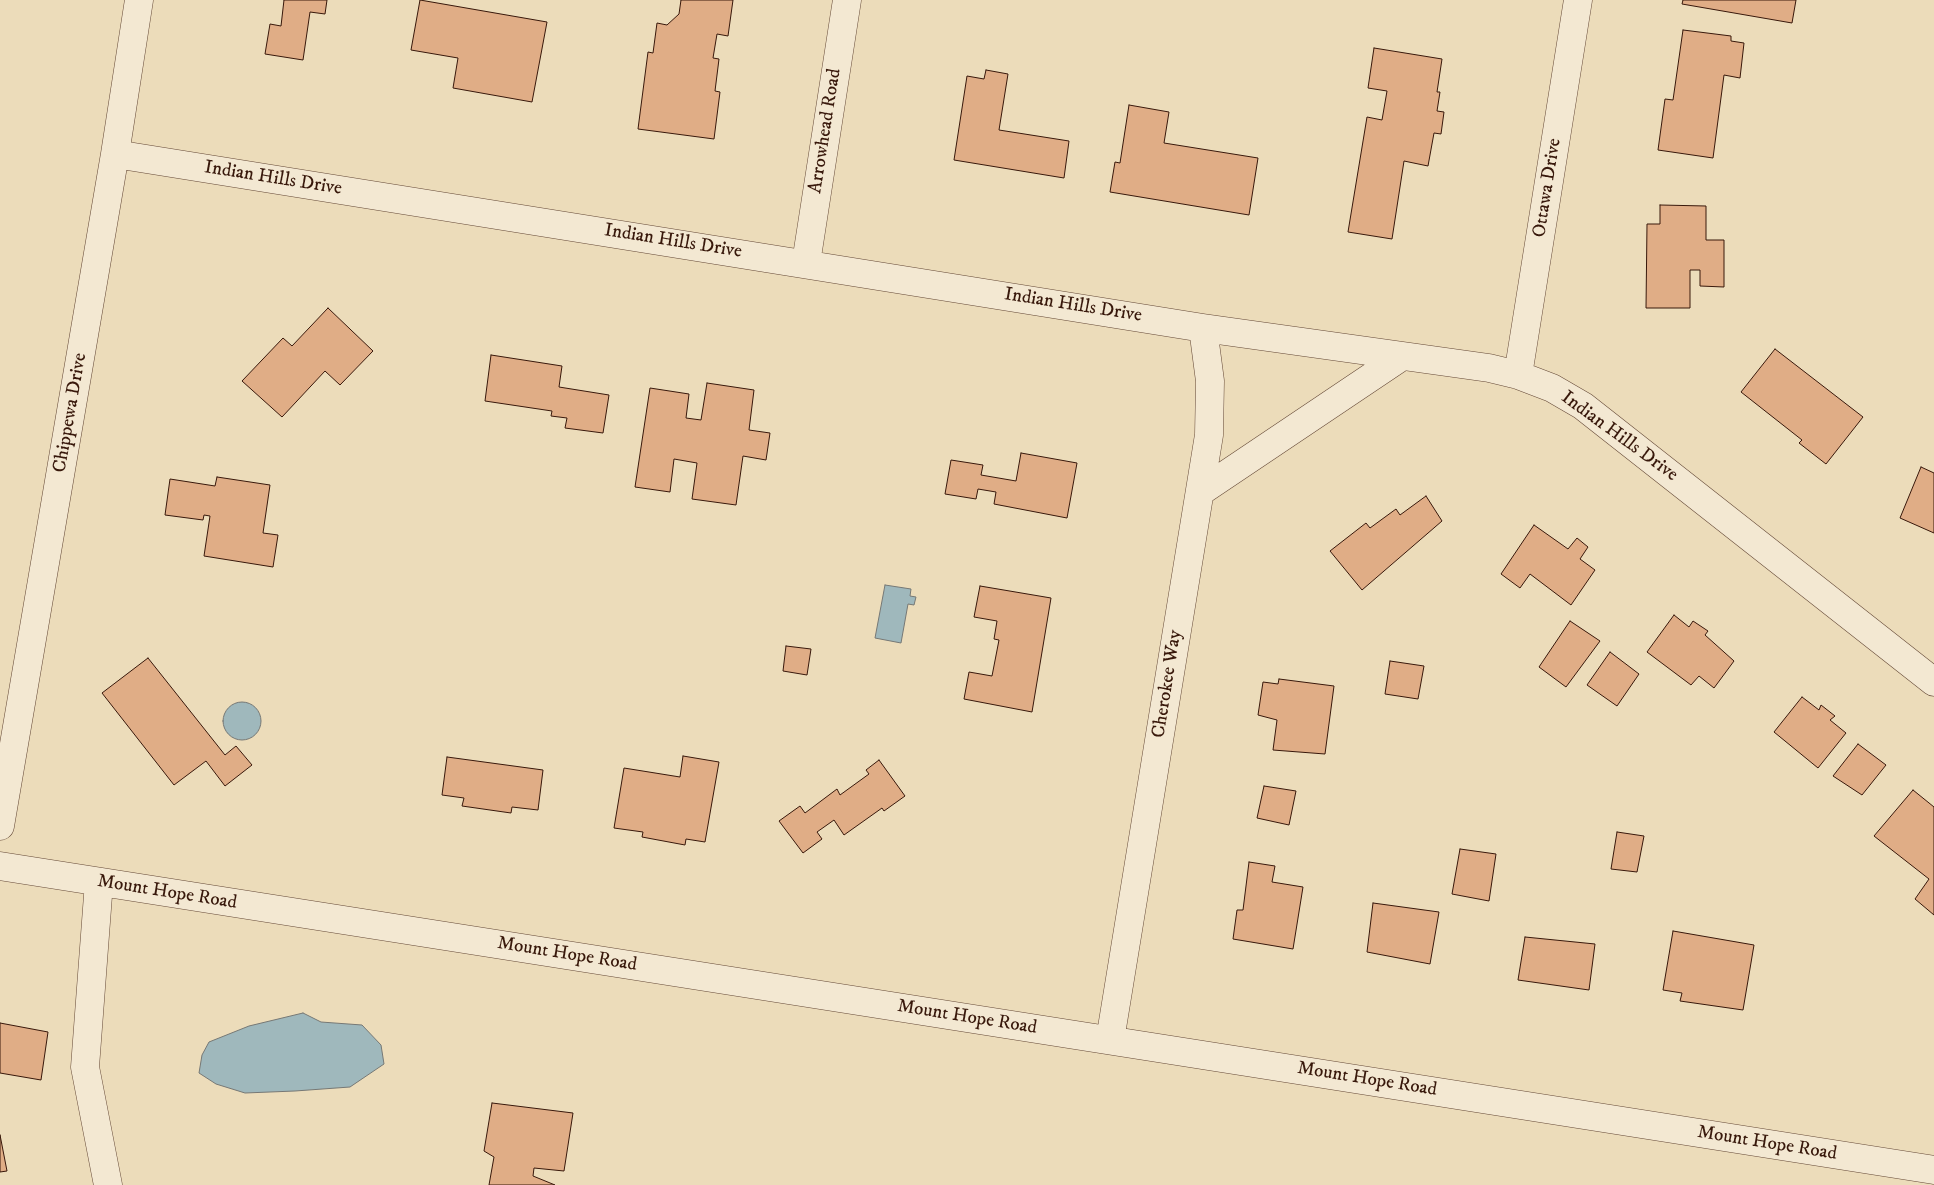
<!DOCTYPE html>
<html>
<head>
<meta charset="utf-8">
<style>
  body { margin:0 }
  canvas { display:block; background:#ecdcba }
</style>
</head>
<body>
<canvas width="1934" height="1185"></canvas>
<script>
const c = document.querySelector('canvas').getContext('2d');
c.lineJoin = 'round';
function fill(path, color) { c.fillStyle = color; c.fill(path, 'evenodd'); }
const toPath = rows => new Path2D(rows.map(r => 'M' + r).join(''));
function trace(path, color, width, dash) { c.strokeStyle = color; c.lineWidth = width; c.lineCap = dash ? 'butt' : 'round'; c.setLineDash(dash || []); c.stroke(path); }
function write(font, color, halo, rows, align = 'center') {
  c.font = font + ' "IM FELL DW Pica",serif'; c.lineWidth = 4; c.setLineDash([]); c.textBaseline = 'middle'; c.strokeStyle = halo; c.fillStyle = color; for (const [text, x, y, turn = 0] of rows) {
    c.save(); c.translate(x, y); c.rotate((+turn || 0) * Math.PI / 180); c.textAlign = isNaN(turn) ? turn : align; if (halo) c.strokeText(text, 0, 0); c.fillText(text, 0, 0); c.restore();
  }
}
const water = toPath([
  [885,585,911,589,910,596,916,597,914,605,908,604,901,643,875,638,885,585],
  '223 721a19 19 0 1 1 38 0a19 19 0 1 1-38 0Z',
  [303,1013,321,1022,362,1025,381,1045,384,1064,350,1087,295,1091,245,1093,216,1084,199,1073,202,1055,209,1042,249,1026,303,1013]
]);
const building = toPath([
  [284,0,327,0,325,14,310,12,303,60,265,54,270,24,281,26,284,0],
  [420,0,547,22,532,102,453,88,458,58,411,50,420,0],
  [681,0,733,0,728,36,717,34,713,58,719,59,715,91,720,92,714,139,638,129,648,52,653,53,657,23,667,25,679,14,681,0],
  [1683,0,1796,0,1792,23,1682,4,1683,0],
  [1683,30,1731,36,1731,41,1744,43,1740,78,1724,75,1713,158,1658,150,1665,99,1673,100,1683,30],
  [1374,48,1442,59,1437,92,1440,92,1437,111,1444,112,1441,134,1434,133,1428,166,1404,161,1392,239,1348,232,1367,117,1382,120,1387,91,1368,88,1374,48],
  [986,70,1008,74,999,130,1069,141,1064,178,954,160,967,76,984,79,986,70],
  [1129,105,1169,112,1164,143,1258,158,1249,215,1110,192,1115,162,1120,163,1129,105],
  [1660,205,1706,206,1706,240,1724,240,1724,287,1700,286,1700,270,1690,270,1690,308,1646,308,1647,224,1660,224,1660,205],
  [328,308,373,351,340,385,325,371,282,417,242,381,283,338,292,346,328,308],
  [1775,349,1863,417,1826,464,1799,443,1802,440,1741,392,1775,349],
  [491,355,562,366,559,387,609,395,603,433,565,428,567,418,551,416,552,411,485,401,491,355],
  [707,383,754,390,749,430,770,433,766,460,743,456,736,505,692,499,697,463,674,459,670,492,635,487,650,388,689,394,686,418,701,420,707,383],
  [1021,453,1077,463,1067,518,994,504,996,492,978,489,976,499,945,494,951,460,983,465,981,475,1016,481,1021,453],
  [1921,467,1934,473,1934,533,1900,518,1921,467],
  [217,477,270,485,263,533,278,535,273,567,204,556,210,516,204,515,203,520,165,515,170,479,215,486,217,477],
  [1426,496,1442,521,1362,590,1330,551,1366,523,1370,528,1396,509,1400,515,1426,496],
  [1534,525,1568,549,1577,538,1588,547,1580,559,1595,570,1571,605,1530,574,1520,588,1501,574,1534,525],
  [980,586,1051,598,1032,712,964,699,969,672,992,676,999,640,994,639,997,621,974,617,980,586],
  [1674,615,1689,627,1693,621,1708,631,1705,635,1734,661,1714,688,1699,676,1691,685,1647,652,1674,615],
  [1570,621,1600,641,1566,687,1539,667,1570,621],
  [786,646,811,649,807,675,783,671,786,646],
  [1610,652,1639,674,1617,706,1587,685,1610,652],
  [148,658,225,755,236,746,252,765,225,786,206,761,174,785,102,693,148,658],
  [1390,661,1424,666,1418,699,1385,694,1390,661],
  [1279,679,1334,686,1325,754,1273,750,1277,720,1258,715,1263,682,1278,684,1279,679],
  [1802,697,1819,710,1821,705,1835,716,1830,720,1846,733,1818,768,1774,732,1802,697],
  [1858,744,1886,765,1862,795,1833,776,1858,744],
  [683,756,719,762,705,842,686,839,685,845,642,837,643,832,614,828,624,768,680,777,683,756],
  [447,757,543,770,538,810,512,807,511,813,462,806,464,798,442,795,447,757],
  [879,760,905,796,884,811,882,808,844,835,834,820,817,832,822,839,803,853,779,821,800,806,805,813,837,789,840,795,869,774,866,770,879,760],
  [1264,786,1296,791,1289,825,1257,818,1264,786],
  [1913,790,1934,807,1934,915,1915,899,1929,879,1874,836,1913,790],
  [1617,832,1644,836,1637,872,1611,869,1617,832],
  [1460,849,1496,854,1489,901,1452,894,1460,849],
  [1249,862,1275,866,1272,882,1303,887,1293,949,1233,939,1237,910,1243,910,1249,862],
  [1373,903,1439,912,1430,964,1367,952,1373,903],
  [1673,931,1754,945,1743,1010,1680,1001,1682,993,1663,990,1673,931],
  [1525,937,1595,944,1589,990,1518,980,1525,937],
  [0,1023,48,1032,41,1080,0,1073,0,1023],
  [492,1103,573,1113,564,1171,534,1168,533,1176,555,1185,489,1185,494,1157,484,1151,492,1103],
  [0,1135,7,1171,0,1172,0,1135]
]);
const minor = toPath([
  [115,154,1203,328,1489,368,1518,375,1552,388,1583,406,1934,682],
  [806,263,847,0],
  [1518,375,1578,0],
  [1200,492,1401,357],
  [0,826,115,154,139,0],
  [0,866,1934,1170],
  [99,882,85,1067,108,1185],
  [1110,1040,1209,435,1210,381,1203,328]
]);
const streetNames = [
  ["Arrowhead Road",826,131,-81],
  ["Indian Hills Drive",273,179,9],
  ["Ottawa Drive",1548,188,-81],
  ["Indian Hills Drive",673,242,9],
  ["Indian Hills Drive",1073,306,9],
  ["Chippewa Drive",71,413,-80],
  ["Indian Hills Drive",1619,437,36],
  ["Cherokee Way",1168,684,-81],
  ["Mount Hope Road",167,893,9],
  ["Mount Hope Road",567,955,9],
  ["Mount Hope Road",967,1018,9],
  ["Mount Hope Road",1367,1080,9],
  ["Mount Hope Road",1767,1144,9]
];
fill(water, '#9fb8bc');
trace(water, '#767875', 1);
fill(building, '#e0ad86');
trace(building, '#38180b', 1);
trace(minor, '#654937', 29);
trace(minor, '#f3e8d2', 28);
write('19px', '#38180b', '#f3e8d2', streetNames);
</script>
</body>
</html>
